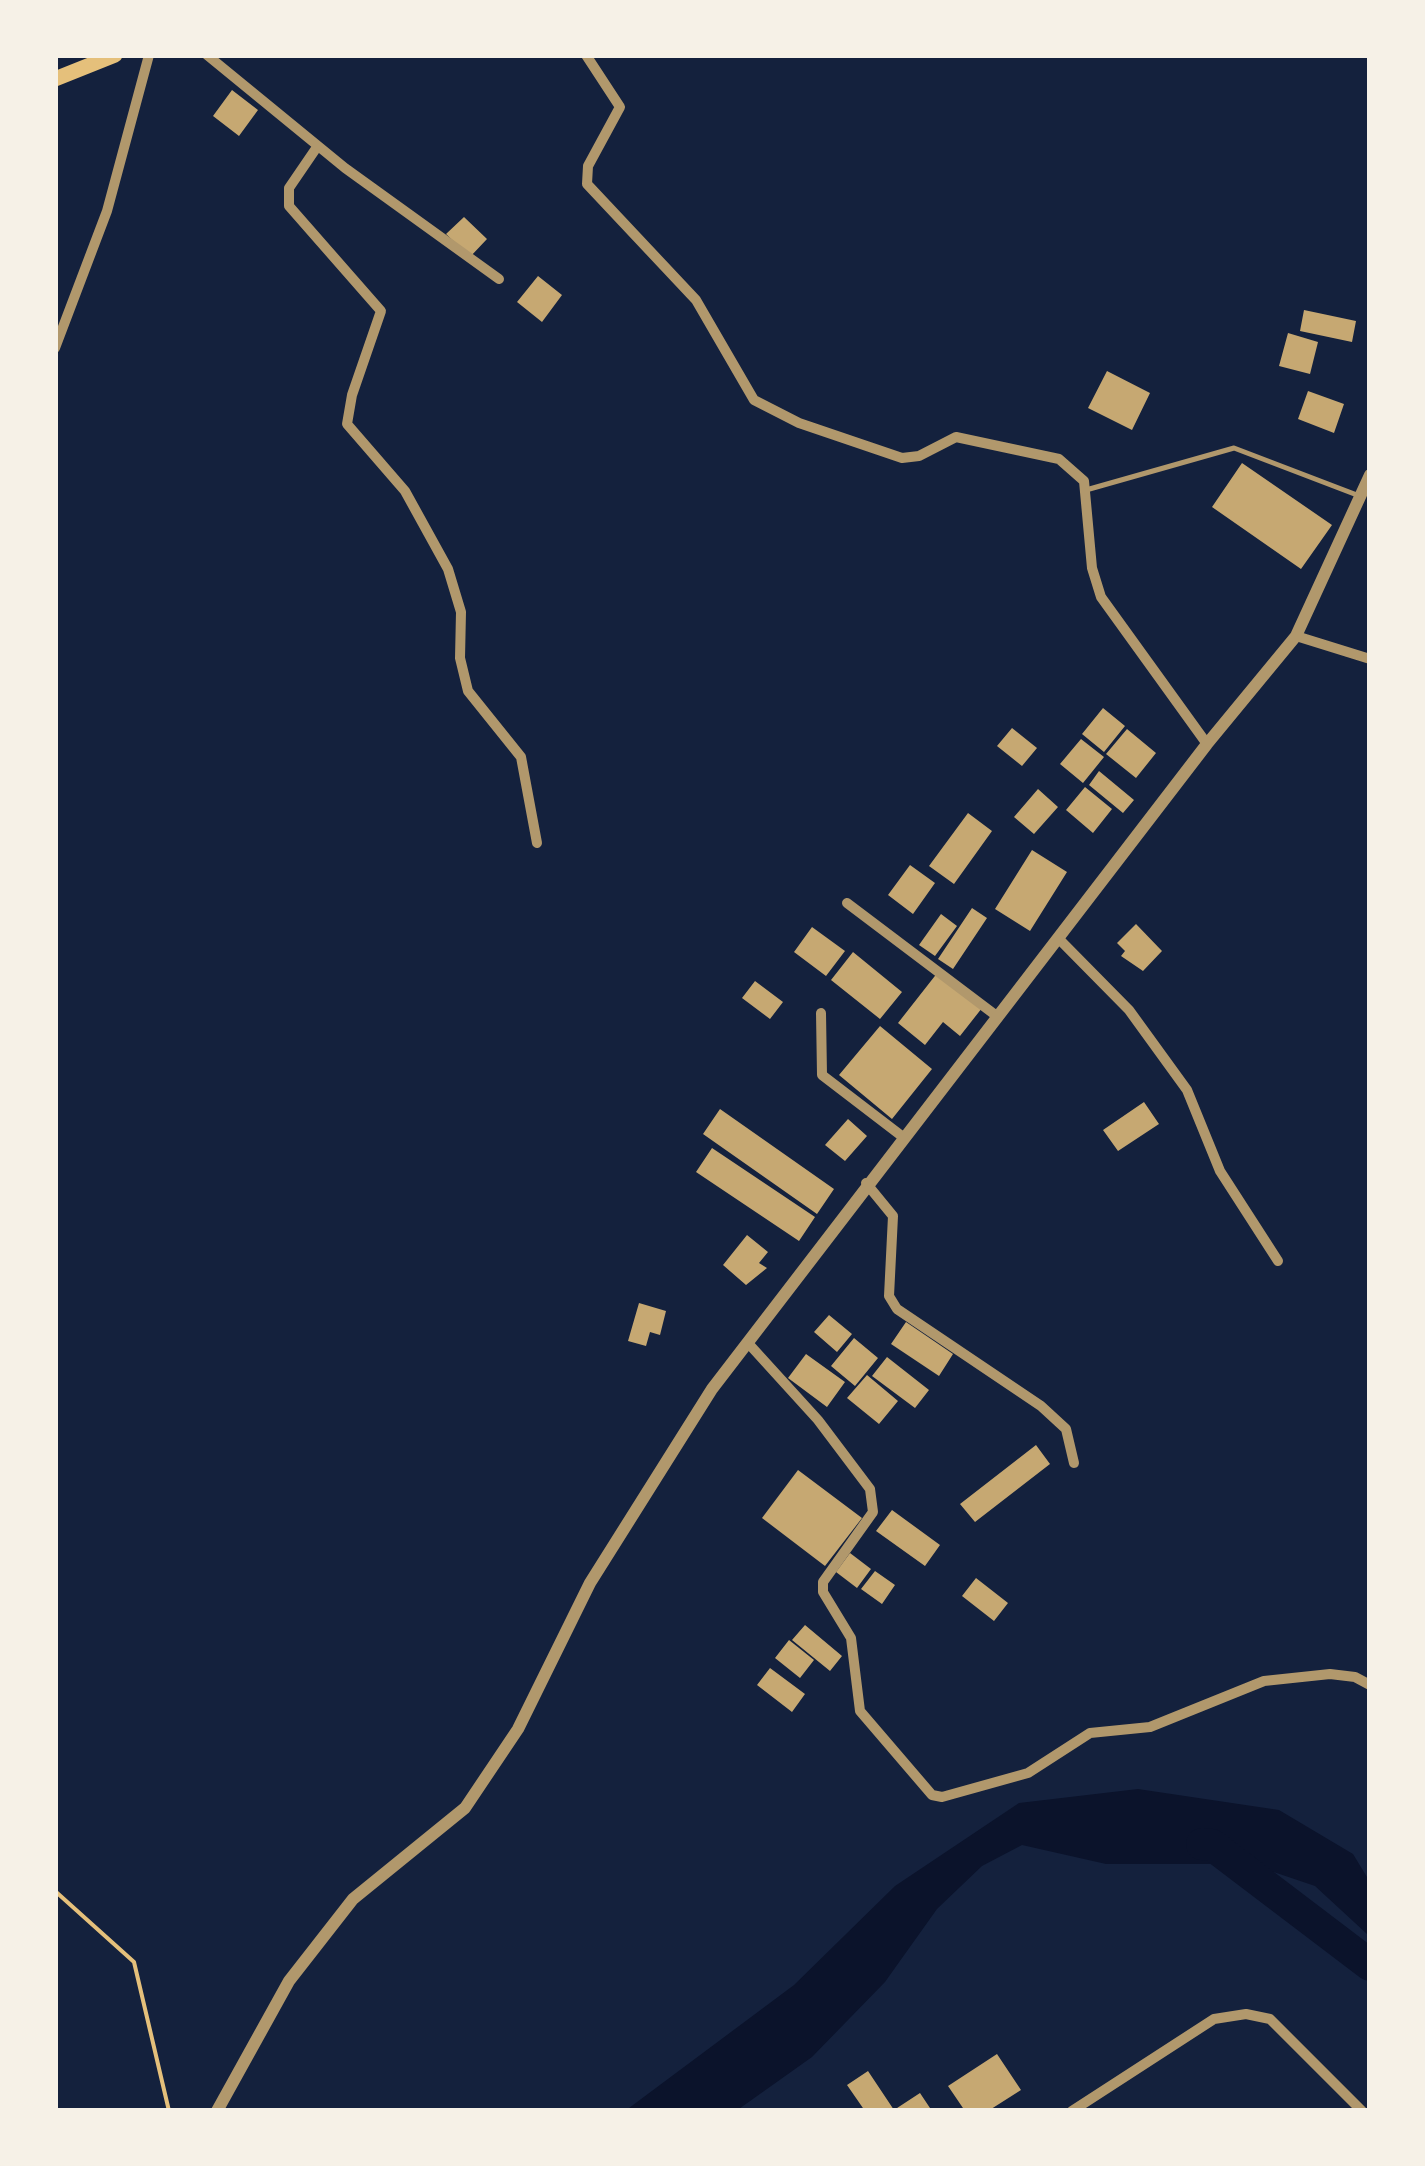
<!DOCTYPE html>
<html>
<head>
<meta charset="utf-8">
<style>
  body { margin:0 }
  #map { position:relative; width:1425px; height:2166px; overflow:hidden; background:#14213d; font-family:"Nunito Sans",sans-serif }
  canvas { display:block }
  .frame { position:absolute; inset:0; border:58px solid #f6f1e7; pointer-events:none }
</style>
</head>
<body>
<div id="map">
<canvas width="1425" height="2166"></canvas>
<div class="frame"></div>
</div>
<script>
const c = document.querySelector('canvas').getContext('2d');
c.lineJoin = 'round';
function fill(path, color) { c.fillStyle = color; c.fill(path, 'evenodd'); }
const toPath = rows => new Path2D(rows.map(r => 'M' + r).join(''));
function trace(path, color, width, dash) { c.strokeStyle = color; c.lineWidth = width; c.lineCap = dash ? 'butt' : 'round'; c.setLineDash(dash || []); c.stroke(path); }
const water = toPath([
  [1138,1789,1279,1810,1353,1854,1370,1882,1370,1953,1367,1934,1315,1886,1250,1864,1106,1864,1022,1845,982,1866,937,1909,885,1982,812,2057,736,2111,625,2111,794,1985,895,1886,1019,1803]
]);
const river = toPath([
  [1202,1844,1212,1845,1370,1965]
]);
const building = toPath([
  [232,90,258,110,239,136,213,116],
  [464,217,487,239,470,257,446,234],
  [538,276,562,295,542,322,517,302],
  [1304,310,1356,321,1352,342,1300,331],
  [1288,333,1318,342,1310,374,1279,366],
  [1107,371,1150,393,1132,430,1088,408],
  [1308,391,1344,404,1334,433,1298,419],
  [1242,463,1332,525,1301,569,1212,507],
  [1103,708,1125,726,1104,752,1082,734],
  [1012,728,1037,748,1022,766,997,746],
  [1127,729,1156,753,1136,778,1106,754],
  [1081,739,1104,757,1083,783,1060,764],
  [1099,771,1134,800,1123,813,1089,785],
  [1085,787,1112,809,1093,833,1066,810],
  [1038,789,1058,807,1034,834,1014,817],
  [968,813,992,831,954,884,929,866],
  [1032,850,1067,872,1030,931,995,909],
  [910,865,935,883,913,914,888,895],
  [972,908,987,918,953,969,938,959],
  [941,914,957,926,935,956,919,945],
  [1136,924,1162,951,1143,971,1121,956,1125,951,1117,943],
  [812,927,845,951,826,976,794,952],
  [853,952,902,992,880,1019,831,980],
  [938,972,982,1008,960,1036,943,1022,925,1045,898,1023],
  [755,981,783,1002,770,1019,742,998],
  [880,1026,932,1069,892,1119,839,1075],
  [1144,1102,1159,1124,1118,1151,1103,1130],
  [720,1109,834,1189,817,1214,703,1134],
  [848,1119,867,1136,845,1161,825,1145],
  [712,1148,815,1217,799,1241,696,1172],
  [747,1235,768,1252,759,1263,767,1268,746,1285,723,1265],
  [639,1303,666,1311,660,1335,650,1332,646,1346,628,1341],
  [829,1315,852,1334,837,1352,814,1332],
  [906,1322,953,1354,939,1376,891,1344],
  [854,1338,878,1358,855,1386,831,1366],
  [806,1354,845,1382,827,1407,788,1378],
  [887,1357,929,1390,915,1408,872,1376],
  [867,1375,898,1401,879,1424,847,1398],
  [1036,1445,1050,1464,975,1522,960,1504],
  [798,1470,862,1518,825,1566,762,1518],
  [892,1510,940,1545,925,1566,876,1531],
  [850,1553,871,1569,857,1588,836,1572],
  [875,1571,895,1585,882,1604,861,1589],
  [976,1578,1008,1603,994,1621,962,1596],
  [805,1625,842,1656,830,1671,792,1640],
  [789,1640,814,1660,800,1678,775,1658],
  [770,1668,805,1694,792,1712,757,1685],
  [997,2054,1021,2090,988,2111,965,2111,948,2086],
  [868,2071,894,2110,920,2093,932,2111,865,2111,847,2085]
]);
const path = toPath([
  [55,1891,134,1962,169,2111]
]);
const service = toPath([
  [1086,490,1234,448,1357,495]
]);
const minor = toPath([
  [207,55,345,168,499,279],
  [586,55,620,107,588,166,587,184,696,300,754,400,799,423,902,458,919,456,956,437,1059,459,1084,481,1092,568,1101,597,1207,744],
  [317,147,289,188,289,206,381,311,352,395,347,424,405,491,448,569,461,612,460,658,468,691,521,757,537,843],
  [55,348,107,211,149,55],
  [1296,636,1370,659],
  [847,903,998,1017],
  [1059,939,1129,1010,1187,1090,1220,1171,1278,1261],
  [821,1013,822,1075,903,1137],
  [866,1183,893,1216,889,1296,897,1309,1041,1406,1066,1429,1074,1463],
  [748,1343,818,1420,870,1489,873,1512,823,1582,823,1592,851,1638,860,1711,932,1795,942,1797,1028,1773,1090,1733,1150,1727,1264,1681,1330,1674,1355,1677,1370,1685],
  [1072,2111,1214,2019,1246,2014,1270,2019,1362,2111]
]);
const tertiary = toPath([
  [217,2111,289,1981,353,1899,465,1808,518,1729,590,1583,712,1389,1207,744,1296,636,1370,475]
]);
const secondary = toPath([
  [55,79,115,55]
]);
fill(water, '#0b132b');
trace(river, '#0b132b', 32);
fill(building, '#c6a872');
trace(path, '#e5c07b', 4);
trace(service, '#b1986c', 5);
trace(minor, '#b1986c', 10);
trace(tertiary, '#b1986c', 12);
trace(secondary, '#e5c07b', 15);
</script>
</body>
</html>
